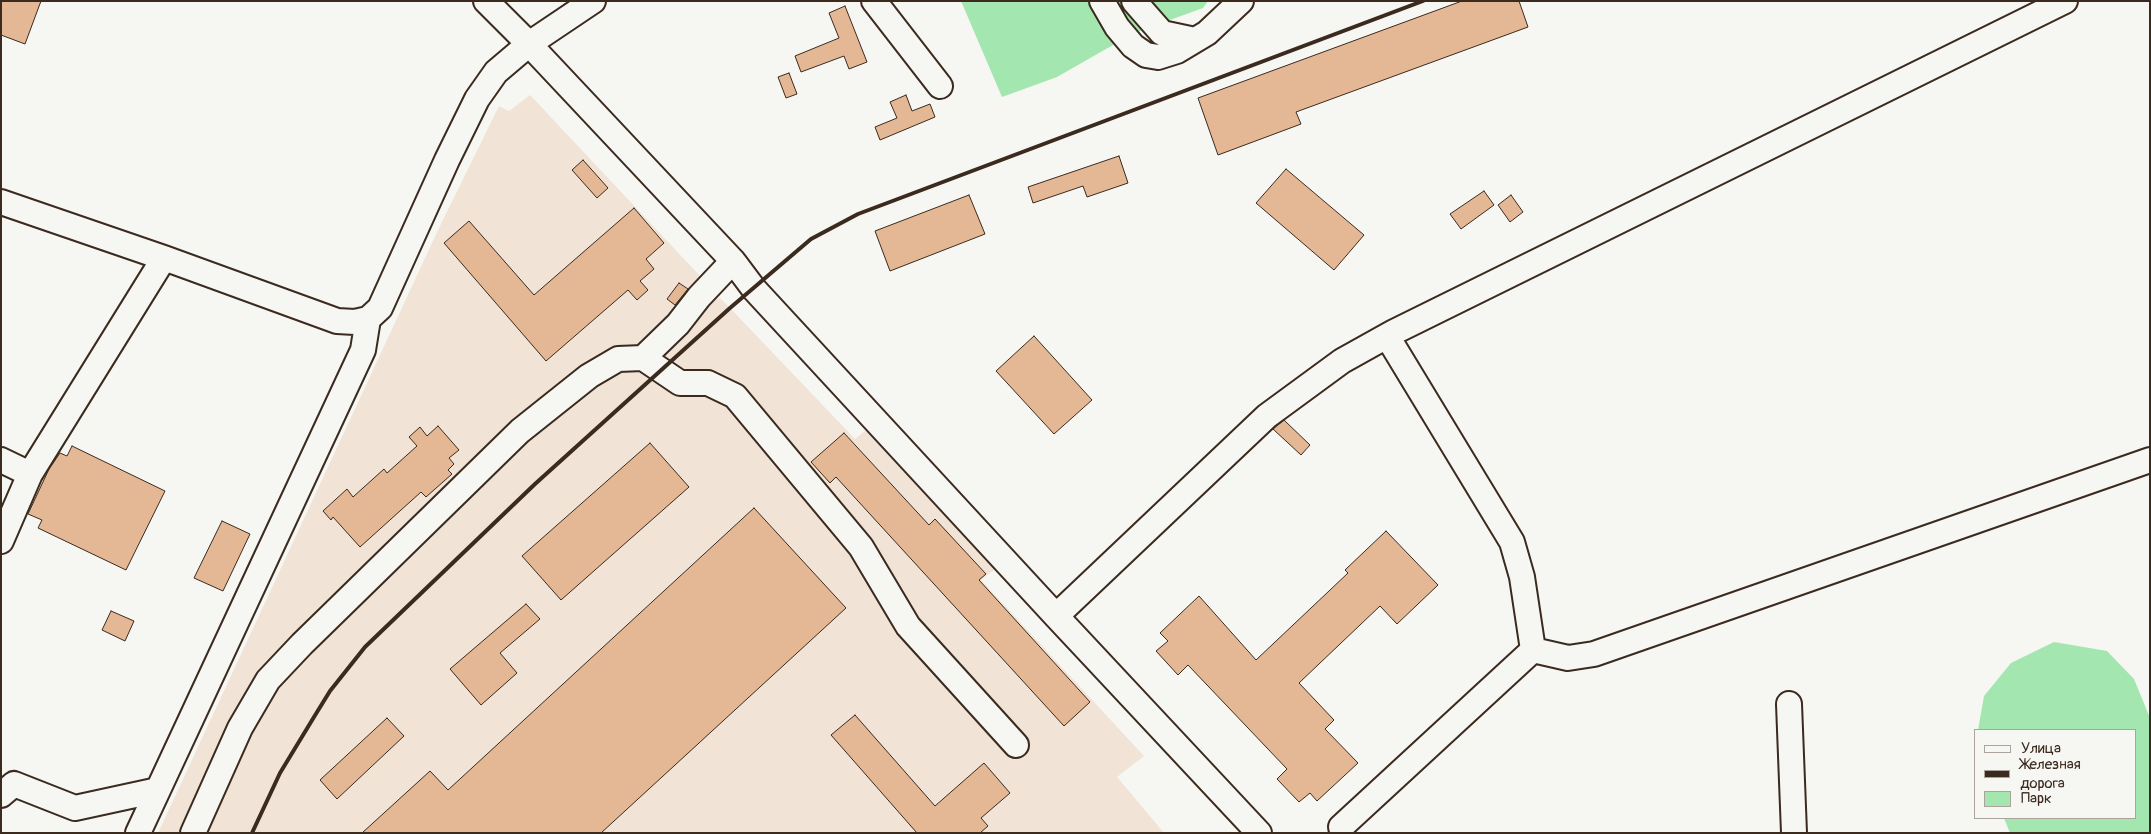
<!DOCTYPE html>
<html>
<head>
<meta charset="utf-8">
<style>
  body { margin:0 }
  #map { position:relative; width:2151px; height:834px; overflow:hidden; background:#f6f6f2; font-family:Pangolin,sans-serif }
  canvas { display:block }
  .frame { position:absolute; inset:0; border:2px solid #3b2a1e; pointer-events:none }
  .legend { position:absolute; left:1974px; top:729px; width:162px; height:90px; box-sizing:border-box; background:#f6f6f2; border:1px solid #aba49d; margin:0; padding:6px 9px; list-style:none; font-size:15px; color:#3b2a1e }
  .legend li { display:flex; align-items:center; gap:10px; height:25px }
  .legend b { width:25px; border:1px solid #aba49d }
</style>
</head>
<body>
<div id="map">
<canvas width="2151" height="834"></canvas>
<div class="frame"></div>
<ul class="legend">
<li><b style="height:6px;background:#f6f6f2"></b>Улица</li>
<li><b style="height:6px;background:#3b2a1e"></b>Железная дорога</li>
<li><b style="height:14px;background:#a4e6af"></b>Парк</li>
</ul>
</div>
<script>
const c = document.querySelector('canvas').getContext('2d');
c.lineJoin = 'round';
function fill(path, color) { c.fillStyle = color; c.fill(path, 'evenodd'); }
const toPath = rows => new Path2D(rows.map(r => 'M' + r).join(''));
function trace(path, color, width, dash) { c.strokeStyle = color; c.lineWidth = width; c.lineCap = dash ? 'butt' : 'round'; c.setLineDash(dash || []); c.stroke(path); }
const built = toPath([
  [530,95,700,276,693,290,705,303,720,298,730,308,855,439,870,427,1000,565,981,580,1144,756,1117,777,1164,833,158,833,439,228,499,106,509,111]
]);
const green = toPath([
  [961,1,1208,1,1203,8,1134,33,1057,77,1002,97],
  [2054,642,2107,651,2134,679,2150,718,2150,833,2010,833,2004,818,2135,818,2135,730,1978,730,1984,696,2011,663]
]);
const building = toPath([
  [1,1,41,1,25,44,1,35,1,1],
  [1462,1,1519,1,1528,27,1296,112,1301,124,1218,155,1198,98,1462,1],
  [845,6,867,62,849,69,844,56,801,72,795,56,839,38,829,13,845,6],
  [789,73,797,94,786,98,778,77,789,73],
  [906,95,912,111,930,104,935,117,880,140,875,127,897,118,890,102,906,95],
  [1119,156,1128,183,1087,197,1083,186,1033,203,1028,187,1119,156],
  [583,160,608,188,597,198,572,170,583,160],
  [1286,169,1364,235,1334,270,1256,203,1286,169],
  [1484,191,1494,205,1461,229,1450,214,1484,191],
  [969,195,985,234,890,271,875,231,969,195],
  [1511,195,1523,212,1510,222,1498,205,1511,195],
  [634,208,664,243,646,259,654,269,640,281,648,290,637,300,628,290,546,361,444,243,469,221,534,295,634,208],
  [679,283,688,289,675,305,667,299,679,283],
  [1034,336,1092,400,1054,434,996,371,1034,336],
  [1284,420,1310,445,1301,455,1273,429,1284,420],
  [438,426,459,450,449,458,454,464,448,470,452,474,426,497,421,492,360,547,333,517,331,520,323,511,347,489,353,497,384,469,387,473,417,446,409,437,420,427,427,436,438,426],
  [844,433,929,525,935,519,986,574,979,580,1090,702,1064,726,836,477,830,483,811,462,844,433],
  [650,443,689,487,561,600,522,556,650,443],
  [72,446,165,491,126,570,38,528,42,520,28,514,49,469,60,453,67,456,72,446],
  [754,508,846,608,601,833,362,833,430,771,448,790,754,508],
  [222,521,250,534,223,591,194,578,222,521],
  [1386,531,1438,585,1397,624,1380,606,1299,683,1334,720,1325,729,1358,763,1317,801,1310,793,1299,802,1277,779,1287,769,1188,665,1178,675,1156,651,1168,641,1160,633,1199,596,1256,660,1348,573,1345,570,1386,531],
  [526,604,540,619,500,653,517,673,481,705,450,669,526,604],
  [111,611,134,621,125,641,102,630,111,611],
  [855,715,935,806,984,763,1010,793,981,818,988,826,980,833,917,833,831,735,855,715],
  [387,718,404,736,337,799,320,780,387,718]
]);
const minor = toPath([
  [486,1,529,44,593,1],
  [874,1,940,86],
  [1102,1,1117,27,1133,46,1146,55,1158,57,1177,51,1207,33,1241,1],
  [1134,1,1162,33,1195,40],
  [1,202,164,258,337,321,355,322,368,319,380,308,447,160,477,99,496,72,529,44,733,261,754,289,1056,616,1259,833],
  [643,358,678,324,699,297,733,261],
  [1,460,30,474,164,258],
  [1,541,30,474],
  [1056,616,1267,416,1342,361,1394,332,2065,1],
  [1533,650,1568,658,1594,654,2150,460],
  [1789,704,1794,833],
  [1,795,14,784,75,808,158,790],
  [1341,827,1533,650,1522,577,1512,542,1387,336],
  [138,833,363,350,368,319],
  [193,833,240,728,268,680,302,644,520,431,589,376,618,359,643,358,680,383,708,383,735,396,861,547,908,626,1016,745]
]);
const rail = toPath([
  [252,833,280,773,314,717,330,691,365,647,535,484,730,308,811,239,858,214,1423,1]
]);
fill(built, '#f1e3d6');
fill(green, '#a4e6af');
fill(building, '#e4b895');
trace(building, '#3b2a1e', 1);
trace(minor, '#3b2a1e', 28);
trace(minor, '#f6f6f2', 24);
trace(rail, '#3b2a1e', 4);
</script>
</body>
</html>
